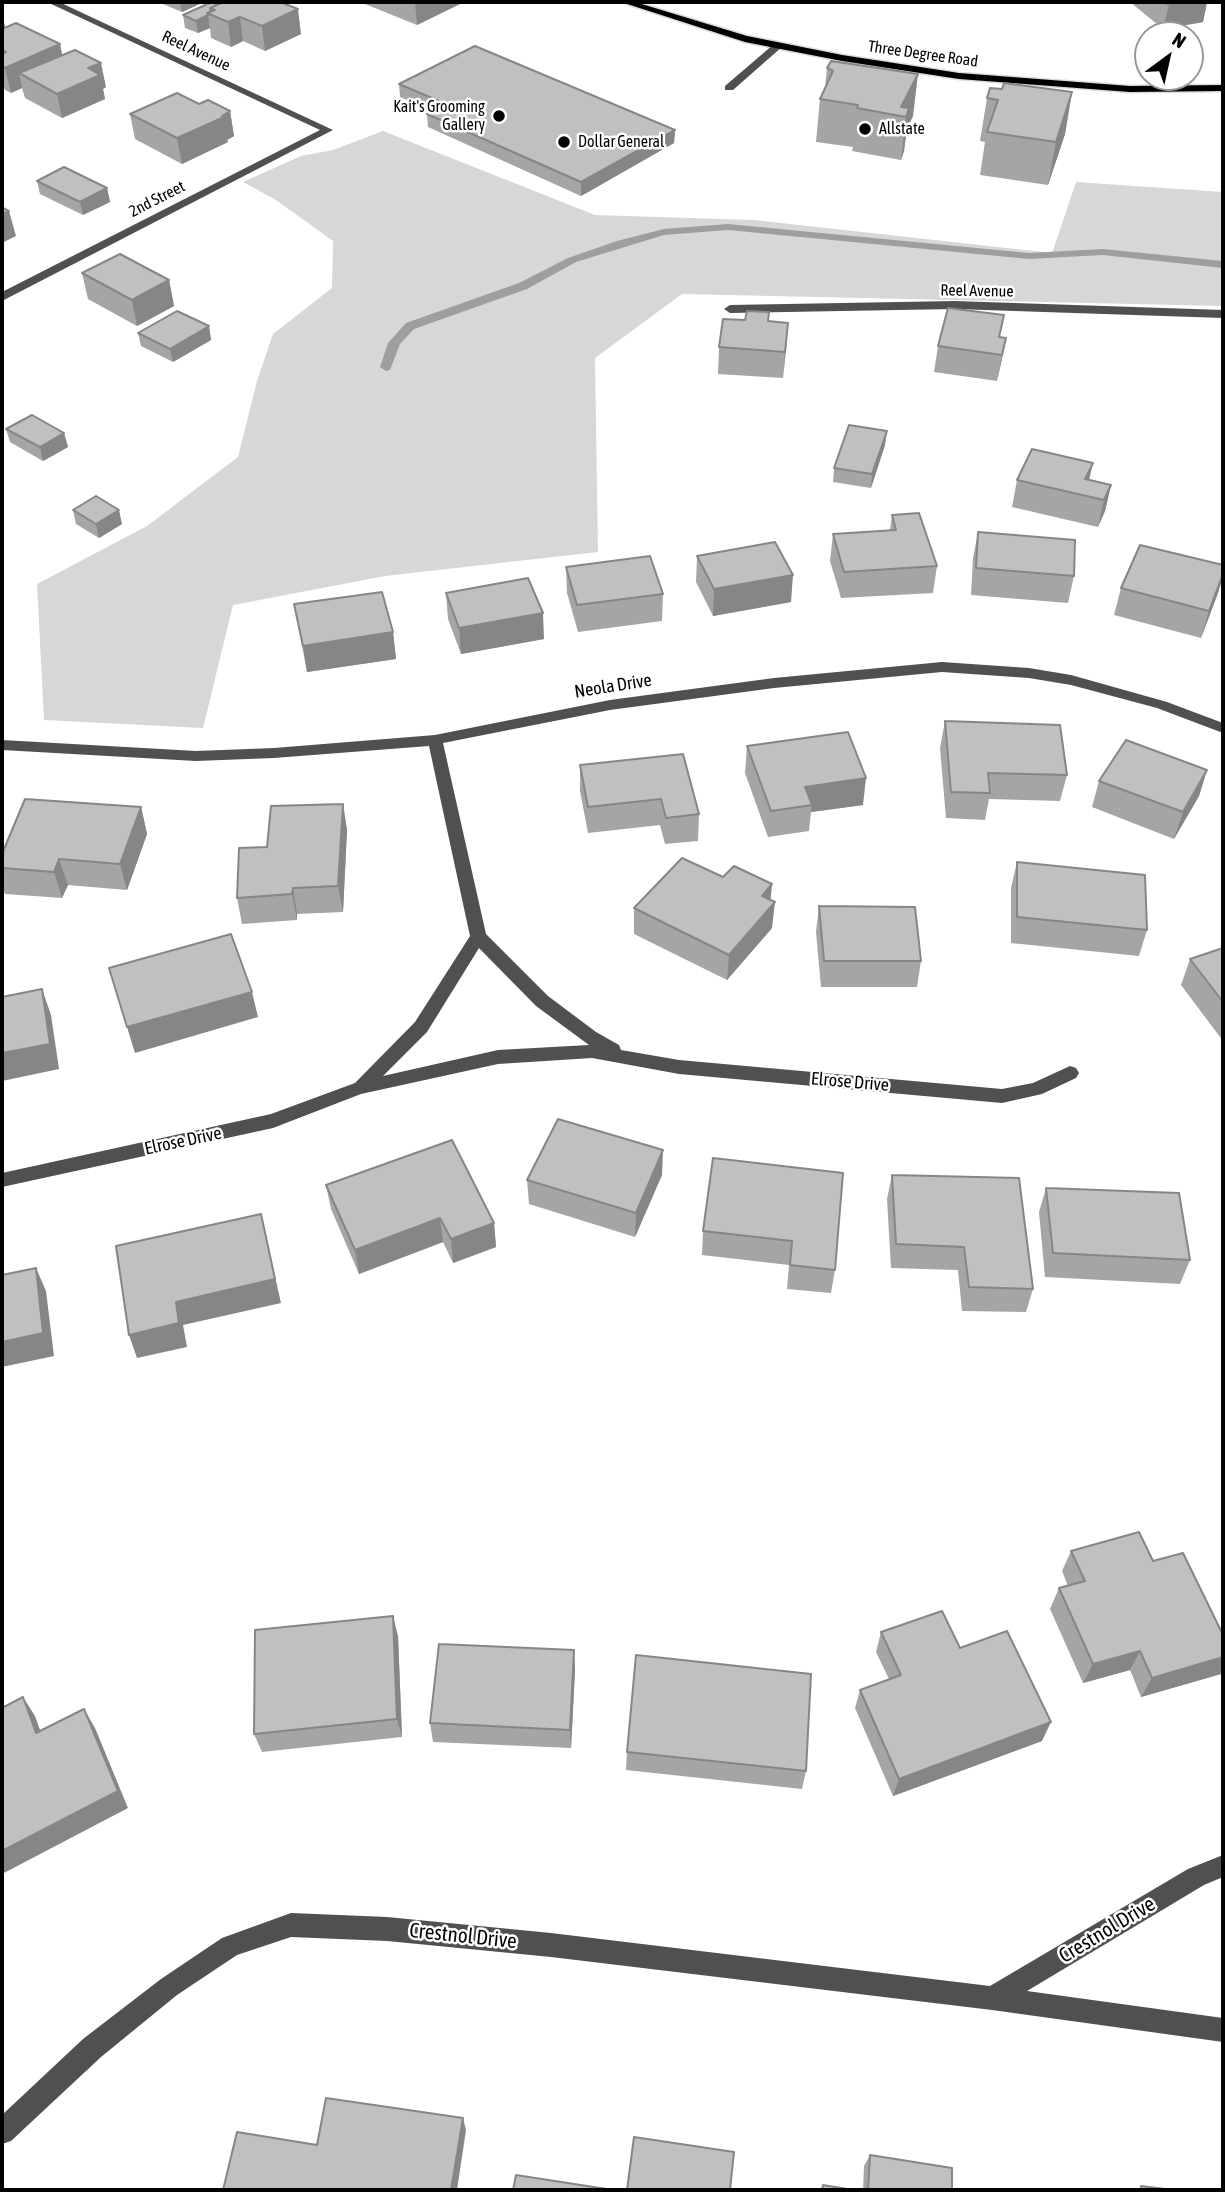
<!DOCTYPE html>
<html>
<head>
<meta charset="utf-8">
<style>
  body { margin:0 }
  #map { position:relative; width:1225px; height:2192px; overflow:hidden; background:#fff; font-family:"Asap Condensed",sans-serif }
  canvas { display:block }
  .frame { position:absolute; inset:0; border:4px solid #000; pointer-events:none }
  .north { position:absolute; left:1134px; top:21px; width:70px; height:70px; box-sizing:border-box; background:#fff; border:2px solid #999; border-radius:50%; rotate:33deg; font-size:19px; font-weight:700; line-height:28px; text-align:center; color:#000 }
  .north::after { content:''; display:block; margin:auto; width:24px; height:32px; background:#000; clip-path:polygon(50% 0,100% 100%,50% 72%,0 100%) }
</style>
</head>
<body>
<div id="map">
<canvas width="1225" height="2192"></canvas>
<div class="frame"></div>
<div class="north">N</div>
</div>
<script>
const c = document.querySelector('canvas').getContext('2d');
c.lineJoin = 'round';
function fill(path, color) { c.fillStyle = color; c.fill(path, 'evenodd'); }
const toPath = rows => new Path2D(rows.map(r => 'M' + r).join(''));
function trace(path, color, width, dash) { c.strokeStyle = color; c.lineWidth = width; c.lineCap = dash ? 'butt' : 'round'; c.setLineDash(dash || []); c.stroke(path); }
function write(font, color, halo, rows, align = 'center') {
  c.font = font + ' "Asap Condensed",sans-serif'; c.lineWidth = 5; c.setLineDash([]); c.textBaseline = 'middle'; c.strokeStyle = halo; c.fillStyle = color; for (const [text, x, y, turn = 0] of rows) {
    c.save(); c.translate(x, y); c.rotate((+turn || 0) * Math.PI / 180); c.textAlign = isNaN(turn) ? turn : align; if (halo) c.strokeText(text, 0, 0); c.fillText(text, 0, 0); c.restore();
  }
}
const green = toPath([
  [383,131,595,215,754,220,1052,253,1076,182,1223,192,1223,306,682,294,595,358,598,552,385,576,233,605,203,728,44,720,37,584,147,526,238,457,257,381,273,334,332,288,333,241,276,200,243,182,301,156,333,150]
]);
const stream = toPath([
  [728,224,1029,253,1103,249,1223,261,1223,268,1103,255,1029,259,728,230,664,235,576,262,527,289,414,329,400,344,390,370,386,371,380,367,388,343,406,323,519,283,568,258,617,241,664,229,728,224]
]);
const minor = toPath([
  [47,2,59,2,333,130,2,301,2,292,320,130,47,2],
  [774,44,783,46,733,90,725,90,725,86,774,44],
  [955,301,1223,310,1223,318,955,309,730,313,724,309,730,305,955,301],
  [942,662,1029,668,1071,675,1167,702,1223,723,1223,733,1157,708,1071,685,1029,678,942,672,774,688,610,710,443,743,486,934,548,996,596,1032,619,1045,621,1050,679,1060,1002,1089,1033,1083,1070,1066,1076,1068,1079,1073,1076,1078,1042,1094,1002,1103,679,1074,592,1058,498,1064,361,1094,273,1128,2,1187,2,1173,271,1114,355,1083,415,1022,470,936,429,746,274,758,196,761,2,750,2,740,196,751,274,748,435,735,610,700,774,678,942,662],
  [479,948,536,1006,589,1045,498,1050,383,1076,427,1032,479,948],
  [1223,1855,1223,1877,1204,1885,1027,1991,1223,2018,1223,2042,992,2010,551,1957,387,1941,291,1937,237,1955,177,1995,101,2057,11,2141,2,2144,2,2115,83,2039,161,1979,222,1938,291,1913,387,1917,551,1933,990,1986,1188,1869,1223,1855]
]);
const major = toPath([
  [621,2,635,2,747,36,842,55,959,73,1130,86,1223,85,1223,91,1130,92,959,79,842,61,745,42,621,2]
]);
const wall = toPath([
  [158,2,204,2,182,12],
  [212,2,301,34,265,51,243,41,231,47,211,38,210,28,198,33,185,28,183,15],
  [360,2,464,2,417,25],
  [1130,2,1207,2,1203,22,1163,29],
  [2,16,5,27,60,44,62,55,106,87,103,89,105,99,62,118,25,98,22,88,11,93,2,88],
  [827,68,913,116,907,128,904,151,901,160,852,151,853,147,816,142,820,99,825,89],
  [399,84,675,130,674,143,581,196,428,127,427,114,433,111,400,97],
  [1002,89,1072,92,1065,134,1048,185,980,175,985,142,980,141,987,98],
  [199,104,230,111,234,136,227,140,228,142,182,164,135,139,130,114],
  [37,181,107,188,110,202,83,215,40,194],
  [82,273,169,280,174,306,137,326,88,299],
  [768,321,786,349,783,378,718,374,719,347],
  [209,326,211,340,173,362,141,346,138,333],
  [1000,337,1006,338,997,381,934,372,938,346],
  [6,429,64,433,68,447,43,461,10,442],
  [885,445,871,488,833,482,834,468],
  [1089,479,1111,485,1105,511,1098,527,1012,507,1017,480],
  [73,510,122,524,99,538,76,524],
  [892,515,937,566,933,593,841,598,830,561,833,534,890,530],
  [978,532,1074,576,1068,603,971,595,973,558],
  [697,556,791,602,713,616,696,582],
  [1223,565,1223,577,1218,593,1201,638,1114,615,1121,588],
  [566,567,663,594,662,621,578,632,567,593],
  [446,593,544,639,461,654,448,619],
  [294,604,393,632,396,659,307,672],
  [945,721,1067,775,1060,801,989,799,985,820,946,818,940,748],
  [747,746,863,805,811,812,809,831,768,837,745,773],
  [580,765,699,814,698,841,665,844,660,825,588,833,580,791],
  [1207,770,1199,796,1174,839,1092,807,1099,781],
  [343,804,347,830,343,912,297,914,297,920,242,924,237,898,267,847],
  [141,807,147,834,127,890,68,885,62,898,5,894,2,884,2,854],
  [1017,862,1147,930,1139,956,1011,943,1011,888],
  [771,900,772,928,727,980,634,934,634,908],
  [819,906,921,961,917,987,821,987,816,932],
  [1223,948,1223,1041,1181,985,1190,959],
  [713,1158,835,1270,831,1293,787,1289,789,1265,702,1255,703,1231],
  [662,1175,635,1237,529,1204,527,1180],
  [892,1175,1033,1289,1026,1312,962,1311,958,1270,891,1268,887,1199],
  [326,1185,494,1223,496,1247,453,1263,443,1242,359,1274,331,1209],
  [1046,1188,1190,1260,1180,1284,1045,1277,1039,1212],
  [1071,1551,1153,1561,1223,1635,1223,1669,1221,1674,1141,1697,1130,1670,1083,1683,1050,1609,1059,1588,1068,1586,1062,1571],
  [881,1632,1042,1741,893,1796,855,1708,860,1690,889,1679,876,1652],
  [398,1636,402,1737,262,1752,254,1734],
  [574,1650,575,1670,571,1748,433,1742,430,1723],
  [627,1752,806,1771,802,1789,626,1770],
  [870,2155,952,2190,863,2190,864,2166]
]);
const shadedWall = toPath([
  [180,2,204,2,182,12],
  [415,2,464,2,417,25],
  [1187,2,1207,2,1203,22,1163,29,1169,5],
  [298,9,301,34,265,51,262,26],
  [208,15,210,28,198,33,196,21],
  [2,17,3,17,8,41,2,44],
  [240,17,243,41,231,47,228,22],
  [60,44,65,69,19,73,22,88,11,93,5,68],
  [101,63,106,87,103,89,105,99,62,118,57,94,88,68],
  [918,74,913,116,907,128,904,151,901,160,906,117,901,107],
  [1072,92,1065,134,1048,185,1056,142],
  [230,111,234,136,227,140,228,142,182,164,177,138],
  [675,130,674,143,581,196,581,182],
  [107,188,110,202,83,215,80,202],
  [9,211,16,236,2,243,2,214],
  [169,280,174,306,137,326,132,300],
  [788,323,786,349,783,378,785,352],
  [209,326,211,340,173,362,170,349],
  [1006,338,1001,364,997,381,1002,355],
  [887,431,885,445,871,488,872,474],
  [64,433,68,447,43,461,40,447],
  [1093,463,1087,489,1085,479],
  [1111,485,1105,511,1098,527,1104,500],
  [119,510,122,524,99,538,96,524],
  [1223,574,1218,593,1201,638,1209,611],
  [793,575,791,602,713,616,714,589],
  [543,613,544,639,461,654,459,628],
  [393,632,396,659,307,672,303,646],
  [1207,770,1199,796,1174,839,1183,812],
  [866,778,863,805,811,812,812,805,805,787],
  [343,804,347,830,343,912,338,886],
  [141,807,147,834,127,890,120,864],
  [59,859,68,885,62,898,54,872],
  [772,884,770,908,775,902,772,928,727,980,729,955,762,896],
  [293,888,297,914,297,920,292,894],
  [42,989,51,1015,59,1069,2,1081,2,1053],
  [252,992,258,1017,135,1053,127,1027],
  [663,1150,662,1175,635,1237,636,1213],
  [261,1214,281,1303,183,1325,187,1347,137,1358,129,1335,176,1302],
  [440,1218,443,1242,359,1274,355,1250],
  [494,1223,496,1247,453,1263,451,1239],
  [36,1268,46,1291,54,1356,2,1367,2,1342],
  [393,1616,398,1636,402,1737,397,1719],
  [574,1650,575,1670,571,1748,570,1730],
  [1140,1651,1130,1670,1083,1683,1093,1664],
  [1223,1657,1223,1669,1221,1674,1141,1697,1152,1678],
  [23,1697,35,1716,48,1752,36,1733],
  [84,1709,95,1728,128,1808,2,1874,2,1851],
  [1051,1722,1042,1741,893,1796,899,1779],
  [463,2118,466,2130,457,2190,451,2190]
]);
const building = toPath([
  [212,2,217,5,210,8,211,12,207,13,208,15,196,21,183,15,212,2],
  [224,2,280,2,298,9,262,26,240,17,228,22,207,13,215,10,210,8,224,2],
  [1164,2,1187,2,1169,5,1164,2],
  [16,23,60,44,5,68,2,66,2,54,6,52,2,50,2,29,16,23],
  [475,46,675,130,581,182,427,114,446,104,399,84,475,46],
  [75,50,101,63,88,68,100,75,57,94,19,73,75,50],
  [831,61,918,74,901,107,909,108,906,117,857,108,858,105,820,99,833,71,827,68,831,61],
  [1004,83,1072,92,1056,142,987,132,998,100,987,98,990,88,1002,89,1004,83],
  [177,93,199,104,208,100,230,111,222,116,224,117,177,138,130,114,177,93],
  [64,167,107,188,80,202,37,181,64,167],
  [2,207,9,211,2,214,2,207],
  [120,254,169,280,132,300,82,273,120,254],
  [948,308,1004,315,999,337,1006,338,1002,355,938,346,948,308],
  [177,311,209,326,170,349,138,333,177,311],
  [747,311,769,312,768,321,788,323,785,352,719,347,723,319,745,320,747,311],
  [32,415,64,433,40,447,6,429,32,415],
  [849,425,887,431,872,474,834,468,849,425],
  [1032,449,1093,463,1085,479,1111,485,1104,500,1017,480,1032,449],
  [96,496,119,510,96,524,73,510,96,496],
  [919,513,937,566,844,572,833,534,896,530,892,515,919,513],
  [978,532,1075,540,1074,576,976,568,978,532],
  [775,542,793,575,714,589,697,556,775,542],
  [1140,545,1223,565,1223,574,1209,611,1121,588,1140,545],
  [650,556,663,594,577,605,566,567,650,556],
  [528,578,543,613,459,628,446,593,528,578],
  [382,592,393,632,303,646,294,604,382,592],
  [945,721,1060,725,1067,775,988,773,990,793,951,792,945,721],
  [848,732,866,778,805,787,812,805,771,811,747,746,848,732],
  [1126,740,1207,770,1183,812,1099,781,1126,740],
  [683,754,699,814,666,818,661,799,588,807,580,765,683,754],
  [25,799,141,807,120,864,59,859,54,872,2,868,2,854,25,799],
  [343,804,338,886,293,888,292,894,237,898,239,848,267,847,271,806,343,804],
  [682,858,723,877,734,866,772,884,762,896,775,902,729,955,634,908,682,858],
  [1017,862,1145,875,1147,930,1017,917,1017,862],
  [819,906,915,907,921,961,824,961,819,906],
  [231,934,252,992,127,1027,109,968,231,934],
  [1223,948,1223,1002,1190,959,1223,948],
  [42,989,50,1044,2,1053,2,997,42,989],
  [558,1119,663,1150,636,1213,527,1180,558,1119],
  [452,1140,494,1223,451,1239,440,1218,355,1250,326,1185,452,1140],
  [713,1158,843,1173,835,1270,790,1265,792,1241,703,1231,713,1158],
  [892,1175,1019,1178,1033,1289,969,1287,964,1247,896,1244,892,1175],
  [1046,1188,1179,1193,1190,1260,1053,1253,1046,1188],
  [261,1214,275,1279,176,1302,179,1323,129,1335,116,1246,261,1214],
  [36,1268,43,1333,2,1342,2,1275,36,1268],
  [1139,1532,1153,1561,1183,1553,1223,1635,1223,1657,1152,1678,1140,1651,1093,1664,1059,1588,1085,1581,1071,1551,1139,1532],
  [942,1611,960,1648,1007,1631,1051,1722,899,1779,860,1690,901,1675,881,1632,942,1611],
  [393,1616,397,1719,254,1734,255,1630,393,1616],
  [439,1644,574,1650,570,1730,430,1723,439,1644],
  [636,1655,811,1674,806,1771,627,1752,636,1655],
  [23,1697,36,1733,84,1709,118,1791,2,1851,2,1708,23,1697],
  [326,2098,463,2118,451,2190,223,2190,237,2132,317,2145,326,2098],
  [634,2137,734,2152,730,2190,627,2190,634,2137],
  [870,2155,952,2168,952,2190,868,2190,870,2155],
  [516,2175,613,2190,513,2190,516,2175],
  [823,2185,853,2190,822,2190,823,2185],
  [1141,2186,1173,2190,1141,2190,1141,2186]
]);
const markers = [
  [499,116,7,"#000"],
  [865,129,7,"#000"],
  [564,142,7,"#000"]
];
const farStreetnames = [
  ["Reel Avenue",196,51,25],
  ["Three Degree Road",923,54,8],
  ["2nd Street",157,199,-27],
  ["Reel Avenue",977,291,1]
];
const farPoinames = [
  ["Kait's Grooming",485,107,"right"],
  ["Gallery",485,125,"right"],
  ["Allstate",879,129],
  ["Dollar General",578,142]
];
const streetNames = [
  ["Neola Drive",613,686,-9],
  ["Elrose Drive",850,1082,5],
  ["Elrose Drive",183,1141,-12]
];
const nearStreetnames = [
  ["Crestnol Drive",1107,1930,-31],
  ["Crestnol Drive",463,1936,6]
];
fill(green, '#d7d7d7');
fill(stream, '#9e9e9e');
trace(major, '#dbdbdb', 3);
fill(minor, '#505050');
fill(major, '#000');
fill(wall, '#a5a5a5');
fill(shadedWall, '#868686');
fill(building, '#c0c0c0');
trace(building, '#868686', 2);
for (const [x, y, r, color] of markers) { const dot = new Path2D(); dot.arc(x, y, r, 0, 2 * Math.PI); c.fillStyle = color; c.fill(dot); trace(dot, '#fff', 2.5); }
write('16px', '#000', '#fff', farStreetnames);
write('16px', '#000', '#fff', farPoinames, 'left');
write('18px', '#000', '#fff', streetNames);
write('21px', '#000', '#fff', nearStreetnames);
</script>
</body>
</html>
